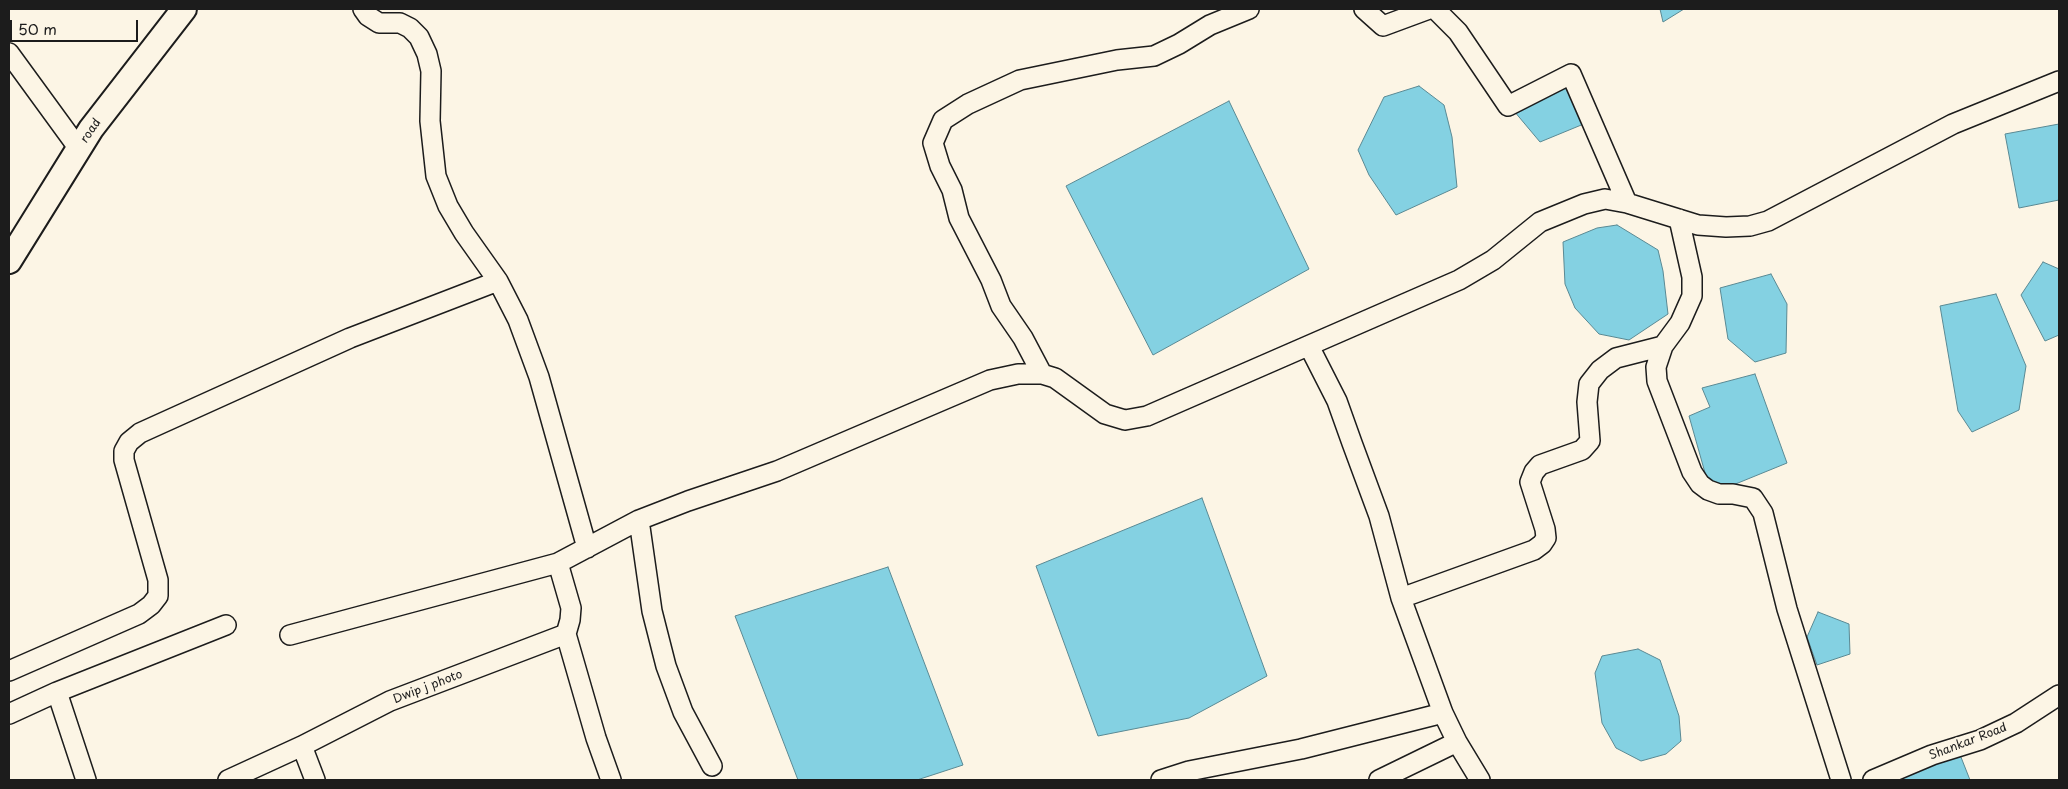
<!DOCTYPE html>
<html>
<head>
<meta charset="utf-8">
<style>
  body { margin:0 }
  #map { position:relative; width:2068px; height:789px; overflow:hidden; background:#fcf5e5; font-family:"Playpen Sans",sans-serif }
  canvas { display:block }
  .frame { position:absolute; inset:0; border:10px solid #1c1c1c; pointer-events:none }
  .scale { position:absolute; left:10px; top:20px; width:128px; height:22px; box-sizing:border-box; border:2px solid #1c1c1c; border-top:0; padding-left:6px; font-size:15px; line-height:18px; white-space:nowrap; color:#1c1c1c; -webkit-text-stroke:4px #fcf5e5; paint-order:stroke }
</style>
</head>
<body>
<div id="map">
<canvas width="2068" height="789"></canvas>
<div class="frame"></div>
<div class="scale">50 m</div>
</div>
<script>
const c = document.querySelector('canvas').getContext('2d');
c.lineJoin = 'round';
function fill(path, color) { c.fillStyle = color; c.fill(path, 'evenodd'); }
const toPath = rows => new Path2D(rows.map(r => 'M' + r).join(''));
function trace(path, color, width, dash) { c.strokeStyle = color; c.lineWidth = width; c.lineCap = dash ? 'butt' : 'round'; c.setLineDash(dash || []); c.stroke(path); }
function write(font, color, halo, rows, align = 'center') {
  c.font = font + ' "Playpen Sans",sans-serif'; c.lineWidth = 4; c.setLineDash([]); c.textBaseline = 'middle'; c.strokeStyle = halo; c.fillStyle = color; for (const [text, x, y, turn = 0] of rows) {
    c.save(); c.translate(x, y); c.rotate((+turn || 0) * Math.PI / 180); c.textAlign = isNaN(turn) ? turn : align; if (halo) c.strokeText(text, 0, 0); c.fillText(text, 0, 0); c.restore();
  }
}
const water = toPath([
  [1660,9,1684,9,1663,22,1660,9],
  [1573,77,1591,121,1540,142,1514,111,1573,77],
  [1419,86,1444,105,1452,137,1457,187,1396,215,1369,175,1358,150,1384,97,1419,86],
  [1229,101,1309,269,1153,355,1066,186,1229,101],
  [2059,124,2059,200,2019,208,2005,134,2059,124],
  [1617,225,1658,250,1663,271,1668,314,1629,340,1599,334,1575,308,1565,284,1563,242,1597,228,1617,225],
  [2043,262,2059,269,2059,335,2045,341,2021,295,2043,262],
  [1771,274,1787,304,1786,353,1755,362,1728,339,1720,288,1771,274],
  [1996,294,2026,366,2019,410,1972,432,1958,411,1940,306,1996,294],
  [1755,374,1787,463,1711,494,1689,416,1710,407,1702,388,1755,374],
  [1202,498,1267,676,1189,718,1098,736,1036,566,1202,498],
  [888,567,963,765,917,780,798,780,735,616,888,567],
  [1818,612,1849,624,1850,654,1817,665,1807,637,1818,612],
  [1638,649,1660,660,1679,716,1681,741,1666,754,1641,761,1616,748,1602,723,1595,673,1602,656,1638,649],
  [1957,747,1970,780,1875,780,1957,747]
]);
const minor = toPath([
  [363,9,368,16,379,23,400,23,410,28,419,37,427,54,431,71,430,121,436,176,448,206,464,233,498,281,518,320,539,377,587,548],
  [1364,9,1383,26,1429,9],
  [1435,9,1458,32,1508,106,1571,74,1627,203],
  [9,53,79,149],
  [1679,219,1692,277,1692,296,1680,323,1663,346,1656,367,1657,381,1692,472,1700,484,1708,490,1719,494,1733,494,1753,498,1763,513,1787,609,1841,780],
  [1309,346,1337,401,1352,443,1379,516,1401,598,1443,713,1457,742,1480,780],
  [1042,374,1023,338,1001,306,991,280,959,218,952,190,940,166,933,143,943,120,968,104,1020,80,1117,60,1154,56,1179,44,1210,25,1249,9],
  [639,520,652,611,666,666,683,712,712,766],
  [1401,598,1534,550,1542,544,1546,538,1545,529,1530,482,1534,472,1540,465,1582,450,1590,441,1587,402,1589,384,1600,370,1616,358,1663,346],
  [566,634,596,738,611,780],
  [290,635,558,563,639,520,688,501,777,471,990,380,1018,374,1042,374,1055,378,1105,414,1125,420,1147,416,1459,280,1493,260,1540,222,1584,204,1605,199,1627,203,1698,225,1726,227,1750,226,1768,221,1953,124,2059,81],
  [9,671,139,614,151,605,158,596,158,580,124,460,124,451,129,442,140,433,350,338,498,281],
  [57,692,86,780],
  [9,714,57,692,226,625],
  [302,746,315,780],
  [228,780,302,746,390,701,566,634,570,620,571,608,558,563],
  [1161,780,1189,771,1301,749,1443,713],
  [1379,780,1457,742],
  [1873,780,1932,755,1980,740,2016,723,2059,695]
]);
const major = toPath([
  [9,261,91,129,184,9]
]);
const streetNames = [
  ["road",91,131,-56],
  ["Dwip j photo",428,687,-21],
  ["Shankar Road",1968,742,-21]
];
fill(water, '#84d1e2');
trace(water, '#5a8993', 1);
trace(minor, '#1c1c1c', 22);
trace(major, '#1c1c1c', 28);
trace(minor, '#fcf5e5', 19);
trace(major, '#fcf5e5', 24);
write('12px', '#1c1c1c', '#fcf5e5', streetNames);
</script>
</body>
</html>
